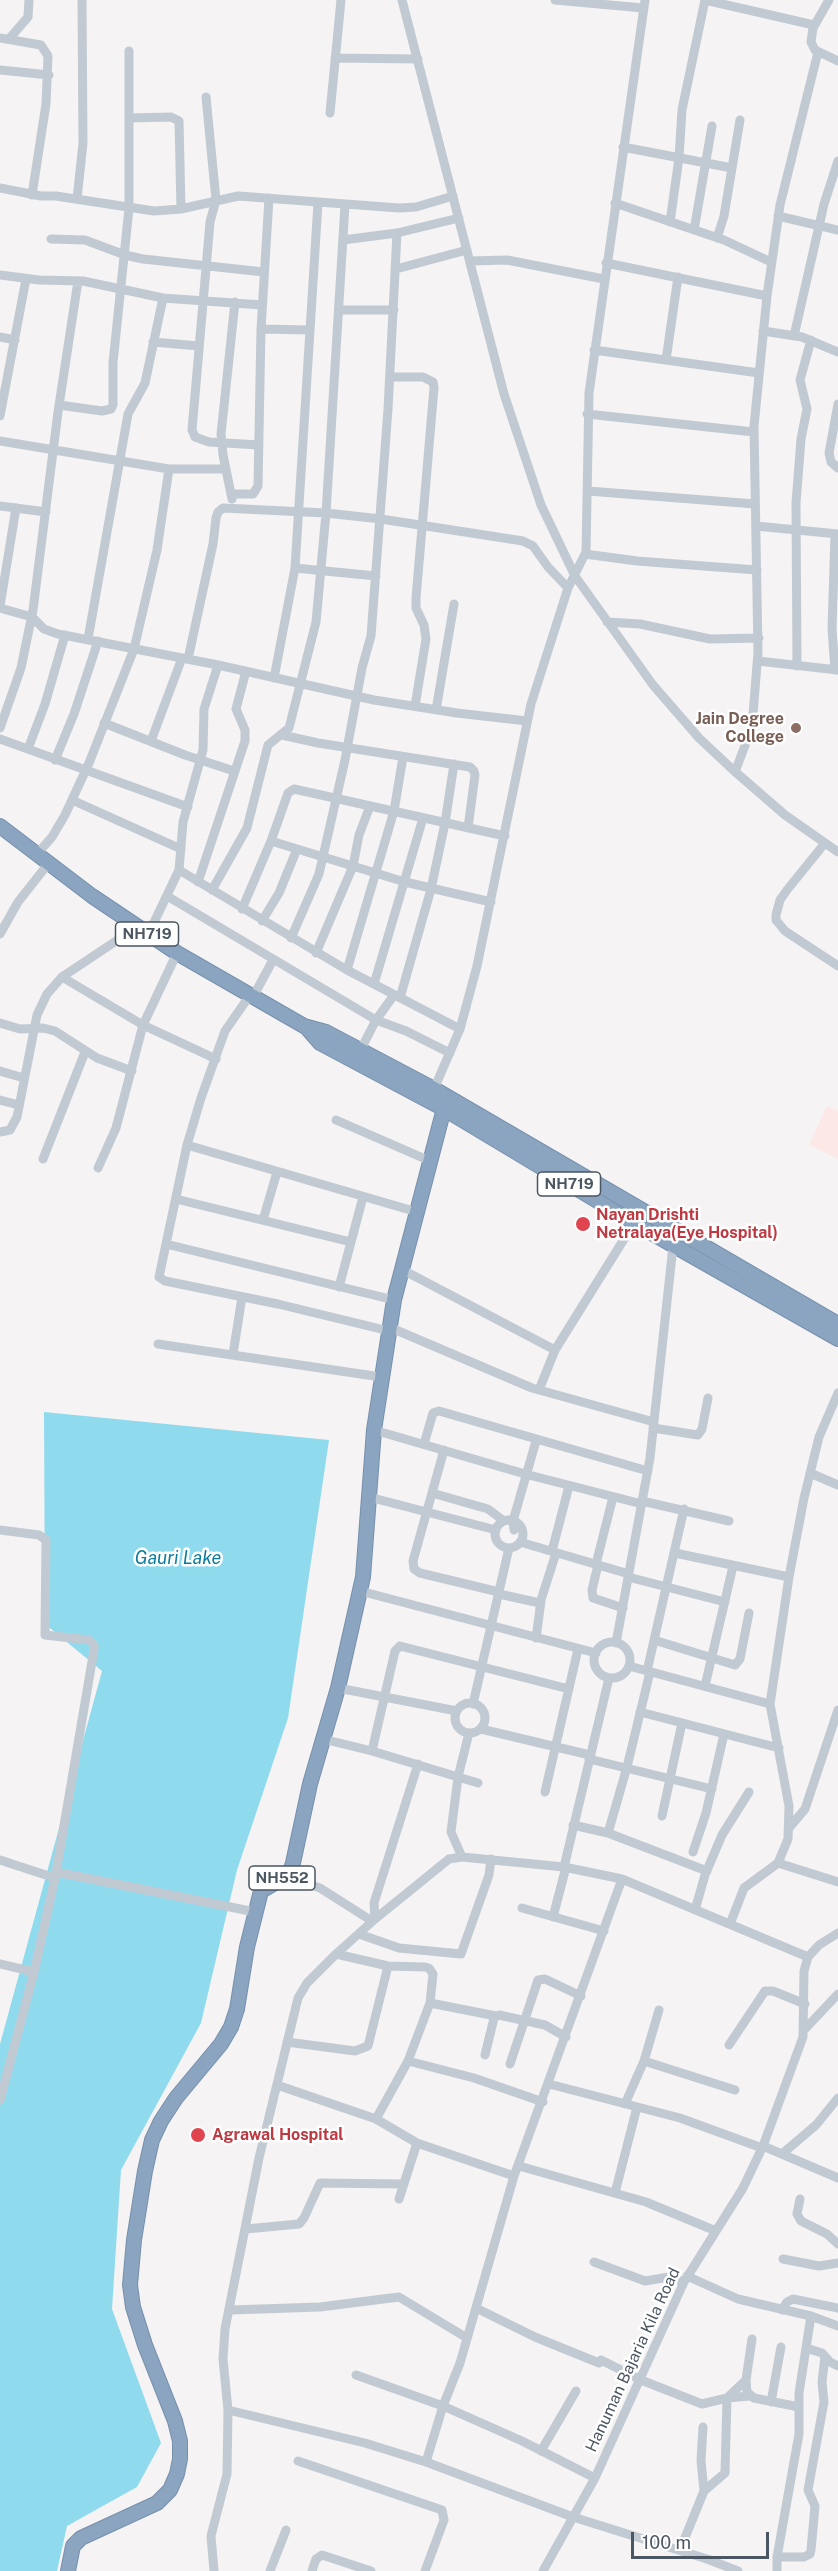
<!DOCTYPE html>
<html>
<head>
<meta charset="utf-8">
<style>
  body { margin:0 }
  #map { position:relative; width:838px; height:2571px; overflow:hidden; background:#f5f3f3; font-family:"Public Sans",sans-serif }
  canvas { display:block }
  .scale { position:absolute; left:631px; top:2532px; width:138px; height:27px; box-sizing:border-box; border:3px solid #4a5661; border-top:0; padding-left:8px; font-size:18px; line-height:21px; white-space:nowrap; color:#4a5661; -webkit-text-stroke:4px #fff; paint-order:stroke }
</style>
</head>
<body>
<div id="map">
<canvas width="838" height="2571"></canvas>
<div class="scale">100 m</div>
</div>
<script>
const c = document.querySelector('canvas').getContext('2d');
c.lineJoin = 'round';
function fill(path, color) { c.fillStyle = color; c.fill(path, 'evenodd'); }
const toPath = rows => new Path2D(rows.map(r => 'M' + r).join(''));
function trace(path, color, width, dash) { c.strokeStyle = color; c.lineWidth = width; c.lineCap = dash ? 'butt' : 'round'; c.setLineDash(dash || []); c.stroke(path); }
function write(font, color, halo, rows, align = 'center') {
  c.font = font + ' "Public Sans",sans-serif'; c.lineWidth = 5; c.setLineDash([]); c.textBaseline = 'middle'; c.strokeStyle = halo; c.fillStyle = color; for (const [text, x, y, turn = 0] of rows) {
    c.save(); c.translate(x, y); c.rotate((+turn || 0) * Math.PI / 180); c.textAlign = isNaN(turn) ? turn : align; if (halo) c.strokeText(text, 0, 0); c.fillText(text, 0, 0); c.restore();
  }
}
const medical = toPath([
  [827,1106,838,1111,838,1159,809,1145]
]);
const water = toPath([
  [44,1412,329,1440,288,1718,237,1870,201,2023,121,2170,112,2309,161,2443,137,2487,67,2526,57,2571,0,2571,0,2044,102,1671,45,1624]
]);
const minor = toPath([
  [402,0,504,394,541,505,575,576,653,685,699,738,732,769,785,815,838,852],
  [555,0,643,8],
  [829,0,813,28,811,42,815,50,838,61],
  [0,38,41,45,48,56,46,104,32,195],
  [9,39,28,17,29,0],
  [335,58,418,59],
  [0,70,49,75],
  [206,97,216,200,210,222,192,430,195,437,209,442,259,445],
  [330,113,341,0],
  [129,118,171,117,179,121,181,209],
  [623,147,732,168],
  [0,188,41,196,56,196,154,211,181,209,238,196,399,208,416,207,453,196],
  [77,199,83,143,82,0],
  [615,203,724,240,771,262],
  [778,216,838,230],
  [670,222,679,158,682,110,705,0,814,25],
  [694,230,712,126],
  [717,238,724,216,740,120],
  [51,239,85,240,125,255,143,259,264,272],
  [343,240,397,233,459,218],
  [470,261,507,260,604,279],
  [606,263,767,296],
  [396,269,467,250],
  [0,275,39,280,83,281,163,298,262,305],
  [339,310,394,310],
  [261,329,310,330],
  [763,331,802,337,838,352],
  [794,336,824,204,838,161],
  [0,337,15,340],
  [153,342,199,346],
  [594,350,759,373],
  [666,360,678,277],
  [390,377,423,377,433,382,434,388,416,598,416,608,424,625,426,639,415,706],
  [838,404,829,453,831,462,838,468],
  [59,405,102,411,111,409,113,405,113,363,129,208,129,51],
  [587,414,754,432],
  [0,416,26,279],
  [0,441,169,469,226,469],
  [588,491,755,504],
  [231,494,253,494,258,486,261,329,269,198],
  [232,499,223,455,221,434,235,302],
  [0,506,46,512],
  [756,526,838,534],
  [585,554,637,561,757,570],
  [295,568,376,576],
  [0,606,16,508],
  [0,608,32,617,44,629,58,634,218,665,374,700,457,713,527,721],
  [607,622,640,624,710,639,759,638],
  [88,639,128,414,145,383,163,298],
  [188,659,213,544,216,518,218,512,223,508,326,513,381,519,523,541,533,546,548,567,568,588],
  [758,661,838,670],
  [797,666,796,503,801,439,807,409,800,380,811,340],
  [835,670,832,629,835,534],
  [274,678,295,568,318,203],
  [436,710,454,604],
  [104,723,185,755,234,771],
  [0,728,21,668,33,610,58,412,78,281],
  [282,735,318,743,470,767,474,771,475,775,468,828],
  [0,739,188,807],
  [151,741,182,658],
  [28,749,45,704,65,635],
  [55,760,74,714,98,641],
  [735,772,752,727,758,652,754,426,767,296,780,205,818,52],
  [72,800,181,849],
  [271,841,405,882,491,902],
  [825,843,787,890,780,900,776,915,776,920,785,931,838,966],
  [36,855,52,837,65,815,89,763,134,649,157,550,169,469],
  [179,870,347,970,460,1029],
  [198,882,245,741,245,730,236,709,246,671],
  [212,890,247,828,268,745,289,728,316,622,326,513,345,205],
  [167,896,376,1020,406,1031,450,1053],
  [242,909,271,841,288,793,294,789,505,836],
  [262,921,279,893,297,849],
  [0,934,18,902,48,864],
  [148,935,179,870,183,822,203,750,204,709,218,665],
  [291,938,319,874,345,760,362,668,371,636,388,409,397,233],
  [316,953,353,866,359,835,370,806],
  [347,970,394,811,403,757],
  [62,977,143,1025,216,1059],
  [374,984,423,818],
  [250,995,225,1031,201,1098,187,1145,159,1277,165,1281,278,1304,389,1331],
  [253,997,273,960],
  [400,998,431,889,445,823,454,764],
  [0,1023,20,1029,43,1028,55,1031,97,1058,132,1071],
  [360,1051,376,1020,394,995],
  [0,1071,24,1078],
  [434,1089,460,1029,477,966,531,704,568,588,586,552,589,393,645,0],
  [0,1100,19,1105],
  [336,1120,430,1161],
  [0,1132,10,1130,17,1117,37,1015,47,994,62,977,137,927],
  [187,1145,417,1212],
  [43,1159,85,1052],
  [98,1168,116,1128,143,1025,177,953],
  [176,1199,351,1242],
  [263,1220,277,1172],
  [166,1244,394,1300],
  [401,1269,555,1350,539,1390],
  [339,1287,363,1197],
  [389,1327,532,1388,654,1422],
  [158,1344,381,1377],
  [555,1350,634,1223],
  [233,1354,242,1297],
  [653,1428,698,1435,702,1429,708,1398],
  [374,1430,525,1474,642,1504],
  [424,1444,433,1413,439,1411,648,1471],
  [444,1450,413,1561,414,1569,420,1573,499,1592],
  [810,1473,838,1485],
  [432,1493,488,1509,504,1521],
  [369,1497,496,1530],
  [642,1501,729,1521],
  '495 1534a14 14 0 1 1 28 0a14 14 0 1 1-28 0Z',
  [0,1530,39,1535,46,1540,45,1635,89,1640,94,1645,94,1650,55,1878,34,1972,0,2100],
  [514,1530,513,1521,536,1441],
  [520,1542,629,1574],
  [552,1551,569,1486],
  [675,1553,789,1577],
  [596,1564,613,1497],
  [598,1565,592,1590,593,1598,623,1608],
  [628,1577,725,1602],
  [360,1591,596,1653],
  [499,1594,540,1603,556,1553],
  [536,1638,541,1601],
  [654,1640,735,1665,740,1659,749,1613],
  '594 1660a18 18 0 1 1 36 0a18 18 0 1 1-36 0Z',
  [616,1643,650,1458,675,1228],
  [629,1666,770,1704,789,1577,804,1498,819,1437,838,1393],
  [647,1671,684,1509],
  [609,1678,564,1867,622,1879,808,1957],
  [705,1686,733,1566],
  [338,1688,457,1711],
  '455 1718a15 15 0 1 1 30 0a15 15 0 1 1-30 0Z',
  [473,1704,509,1548],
  [640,1712,779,1748],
  [481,1729,590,1755],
  [323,1739,372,1751,478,1783],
  [372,1751,395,1651,400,1646,569,1689],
  [589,1759,712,1789],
  [545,1792,578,1649],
  [662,1816,682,1723],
  [573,1825,608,1833,707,1871],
  [789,1828,805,1809,838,1710],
  [608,1833,627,1767,650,1672],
  [693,1852,706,1813,724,1734],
  [462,1857,451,1832,458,1777,469,1733],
  [0,1860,55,1878],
  [778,1863,838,1882],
  [56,1872,255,1912],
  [285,1877,320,1888,372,1921],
  [622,1879,514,2176,460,2363,443,2406,426,2462,573,2517,707,2559,738,2571],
  [522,1908,604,1931],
  [695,1910,705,1875,722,1835,749,1792],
  [553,1917,566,1867],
  [375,1919,374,1903,418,1764],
  [730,1924,744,1888,778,1863,788,1839,789,1806,770,1704],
  [359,1934,399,1948,461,1954,489,1875,491,1859],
  [336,1954,388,1966,425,1967,429,1968,433,1974,430,2003,408,2061,376,2119],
  [0,1964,34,1972],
  [430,2003,496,2016],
  [805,2029,838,1994],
  [287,2042,355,2051,368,2046,388,1966],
  [729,2045,765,1991,773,1991,805,2004],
  [485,2055,494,2018,499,2015,545,2025,566,2037],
  [408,2061,474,2078,543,2102],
  [644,2061,735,2090],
  [510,2064,538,1980,545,1979,581,1996],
  [549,2084,680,2118,762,2148],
  [277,2085,376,2119,417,2143,514,2176],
  [625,2104,644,2061,659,2010],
  [763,2146,838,2178],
  [782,2154,816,2125,838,2098],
  [519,2166,646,2202,716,2231],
  [615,2193,637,2107],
  [399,2199,417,2143],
  [800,2199,797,2214,801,2221,827,2234,838,2244],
  [246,2229,299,2224,304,2218,320,2183,403,2184],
  [783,2259,819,2266,838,2263],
  [594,2262,645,2281,669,2277,684,2282],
  [687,2276,738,2299,811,2316,799,2393,799,2434,777,2557,777,2571],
  [476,2308,535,2337,599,2363],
  [230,2310,320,2307,399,2297,467,2338],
  [782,2310,787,2302,793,2299,838,2308],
  [811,2316,838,2326],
  [752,2339,746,2380,747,2392,754,2398,799,2407],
  [806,2348,822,2353,830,2362,838,2366],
  [601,2360,641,2380,702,2404,727,2398,750,2396],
  [356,2375,443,2406,522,2441,595,2478],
  [771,2402,781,2347],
  [228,2410,365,2443,426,2462],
  [703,2427,701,2461,704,2491],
  [541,2451,576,2391],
  [298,2461,442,2510,444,2520,425,2571],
  [680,2550,704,2491,725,2473,727,2398,746,2380],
  [777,2557,804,2557,810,2554,811,2550,815,2506,808,2490,824,2402,822,2382,825,2356],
  [214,2571,211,2536,227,2474,228,2410,223,2359,225,2329,259,2158,298,1998,307,1983,336,1954,375,1919,449,1859,462,1857,564,1867],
  [270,2571,286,2530],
  [312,2571,316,2559,322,2555,371,2571],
  [543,2571,595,2478,684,2282,743,2188,763,2146,803,2037,804,1971,808,1957,819,1945,838,1933]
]);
const highway = toPath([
  [0,826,92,896,177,953,304,1026,326,1032,434,1089,838,1324],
  [306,1027,320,1043,444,1109,634,1223,838,1339],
  [68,2571,73,2546,81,2538,157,2503,170,2490,177,2474,180,2459,180,2441,175,2421,145,2345,133,2307,130,2285,134,2240,145,2171,152,2140,161,2121,176,2098,221,2044,231,2027,237,2009,247,1947,261,1891,285,1877,290,1872,293,1863,310,1784,338,1688,363,1577,374,1430,394,1300,447,1097]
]);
const markers = [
  [796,728,6,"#8d6e63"],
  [583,1224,8,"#e0444e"],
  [198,2135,8,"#e0444e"]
];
const shields = [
  [147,934,63],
  [569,1184,63],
  [282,1878,66]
];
const shieldNames = [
  ["NH719",147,934],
  ["NH719",569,1184],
  ["NH552",282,1878]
];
const educationNames = [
  ["Jain Degree",784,719],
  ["College",784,737]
];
const healthNames = [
  ["Nayan Drishti",596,1215],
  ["Netralaya(Eye Hospital)",596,1233],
  ["Agrawal Hospital",212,2135]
];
const streetNames = [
  ["Hanuman Bajaria Kila Road",633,2360,-65]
];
const waterNames = [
  ["Gauri Lake",178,1558]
];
fill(medical, '#fce8e6');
fill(water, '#90daee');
trace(highway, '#7690ad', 16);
trace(minor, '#c1cad2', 9);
trace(highway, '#8ba5c1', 14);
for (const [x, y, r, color] of markers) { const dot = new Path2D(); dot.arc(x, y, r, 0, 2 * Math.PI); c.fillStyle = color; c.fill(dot); trace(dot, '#fff', 2); }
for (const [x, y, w] of shields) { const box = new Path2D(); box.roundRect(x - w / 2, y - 12, w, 24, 4.5); c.fillStyle = '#fff'; c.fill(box); trace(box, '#4a5661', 1.5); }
write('bold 15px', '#4a5661', null, shieldNames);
write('bold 16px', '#785e54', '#fff', educationNames, 'right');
write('bold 16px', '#be3a42', '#fff', healthNames, 'left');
write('16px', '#4a5661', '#fff', streetNames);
write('italic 18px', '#0c7c9b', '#fff', waterNames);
</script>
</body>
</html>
